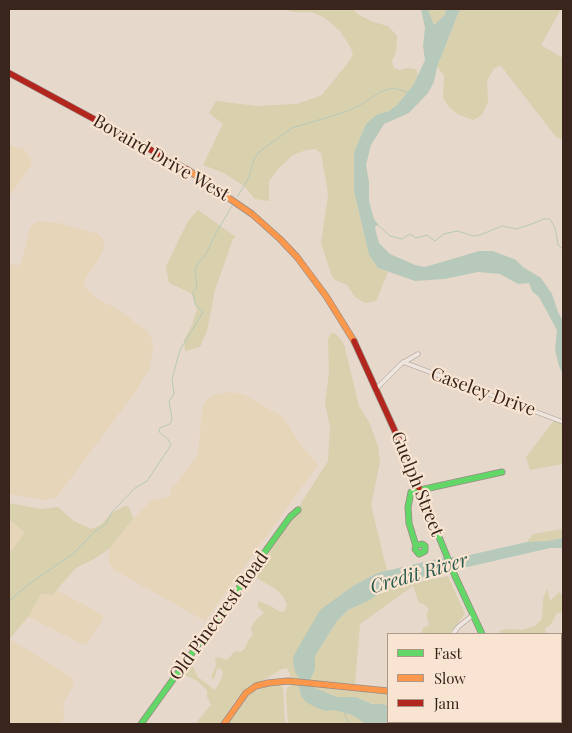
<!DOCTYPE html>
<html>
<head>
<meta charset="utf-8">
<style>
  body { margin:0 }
  #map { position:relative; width:572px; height:733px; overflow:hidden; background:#e6d8cb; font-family:"Playfair Display",serif }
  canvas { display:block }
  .frame { position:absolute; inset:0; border:10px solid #3a251c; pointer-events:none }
  .legend { position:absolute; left:387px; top:633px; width:175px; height:90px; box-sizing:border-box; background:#f8e4d0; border:1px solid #ac9888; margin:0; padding:6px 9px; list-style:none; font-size:15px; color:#3a251c }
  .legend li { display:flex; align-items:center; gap:10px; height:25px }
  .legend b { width:25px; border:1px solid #ac9888 }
</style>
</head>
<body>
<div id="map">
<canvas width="572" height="733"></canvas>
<div class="frame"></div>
<ul class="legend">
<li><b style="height:6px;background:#63d668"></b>Fast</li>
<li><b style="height:6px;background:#ff974d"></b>Slow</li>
<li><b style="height:6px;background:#b3261e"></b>Jam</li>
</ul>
</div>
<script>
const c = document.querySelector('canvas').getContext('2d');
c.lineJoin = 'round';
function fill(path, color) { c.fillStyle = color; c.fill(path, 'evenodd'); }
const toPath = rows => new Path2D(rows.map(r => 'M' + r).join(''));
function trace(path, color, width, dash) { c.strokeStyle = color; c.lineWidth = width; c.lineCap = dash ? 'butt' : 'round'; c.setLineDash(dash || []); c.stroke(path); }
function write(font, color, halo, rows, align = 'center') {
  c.font = font + ' "Playfair Display",serif'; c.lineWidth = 4.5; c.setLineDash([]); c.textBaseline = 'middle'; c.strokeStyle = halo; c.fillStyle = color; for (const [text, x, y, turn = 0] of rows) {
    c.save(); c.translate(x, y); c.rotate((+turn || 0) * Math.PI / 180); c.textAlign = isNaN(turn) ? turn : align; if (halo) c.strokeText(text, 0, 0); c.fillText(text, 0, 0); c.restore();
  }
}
const farmland = toPath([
  [9,145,24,149,32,160,31,166,9,197],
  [46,220,47,223,55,222,98,234,102,237,104,244,103,252,85,279,84,286,97,299,112,306,146,330,152,339,153,350,150,367,136,391,57,497,44,500,9,494,9,263,17,266,21,263,30,228,34,223],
  [231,392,243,394,283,417,301,445,318,465,205,621,114,570,108,560,110,548,133,519,151,501,170,496,171,490,198,455,202,410,206,400,215,395],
  [9,520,26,532,9,554],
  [56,590,103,615,103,620,86,644,82,644,28,617,41,594,51,595],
  [10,639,73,678,74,684,63,703,64,714,64,719,60,724,9,724]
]);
const green = toPath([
  [283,9,353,9,359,15,373,22,388,26,397,36,396,52,392,61,394,68,400,70,407,68,416,69,418,75,414,84,397,105,389,111,376,115,366,124,354,152,354,191,369,255,378,268,388,272,376,301,365,303,355,297,347,285,335,280,332,276,321,243,328,196,327,187,321,153,315,149,306,150,293,155,279,168,269,181,269,201,255,199,244,186,224,173,203,165,223,124,209,113,216,101,257,106,297,104,322,95,350,60,353,54,350,46,340,31,325,18,312,12,294,12],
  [428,9,446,9,445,15,434,25],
  [460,9,561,9,541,45,563,58,563,140,556,137,501,66,494,68,487,81,488,102,482,115,473,120,459,115,450,108,443,98,444,75,437,67],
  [198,210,236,237,233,239,215,290,207,331,200,347,185,351,184,340,192,325,197,309,191,293,169,283,166,266,188,221],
  [331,333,336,334,344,344,359,406,369,422,378,446,380,462,371,505,387,571,377,573,353,586,341,595,294,655,300,679,292,679,287,668,282,669,243,692,235,701,220,724,197,724,199,719,211,705,207,697,207,690,197,681,181,673,182,670,192,665,198,677,215,690,221,680,223,672,220,668,217,669,214,679,211,677,216,666,215,659,218,657,227,660,235,651,241,652,245,648,248,641,253,635,251,628,255,621,264,613,258,607,258,601,271,606,278,611,284,612,287,605,283,596,274,588,253,576,270,552,328,461,330,427,325,403,329,373,328,339],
  [556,418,563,421,563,464,530,470,526,457],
  [9,503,41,509,58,507,74,521,91,529,101,525,111,513,125,506,129,507,133,519,110,548,96,558,76,568,52,595,41,594,28,617,9,640,9,554,25,532,9,520],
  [563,529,563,538,547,541,527,542,533,534],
  [448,576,465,614,449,634,421,634,423,628,428,626,429,623,426,615,429,610,424,604,419,603,413,586,360,624,355,684,310,680,315,669,315,656,337,621,348,610,368,601,394,584,417,579,420,582],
  [547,589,550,601,559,592,563,595,563,612,557,613,551,624,545,629,546,634,499,634,499,631,508,629,521,630,535,626,542,619,543,599],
  [280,684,283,688,285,724,226,724,241,703,253,692,269,685],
  [291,685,299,685,301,696,326,711,334,710,352,715,366,724,288,724,286,694,287,688],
  [310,687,388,694,388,706,383,704,373,704,356,697,337,697],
  [396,722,439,722,442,724,396,724]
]);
const water = toPath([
  [421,9,428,9,434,25,445,15,446,9,460,9,437,67,434,82,428,93,409,113,384,124,371,145,366,165,369,182,369,201,374,219,378,224,375,228,379,243,390,254,415,265,425,267,479,251,493,251,516,260,523,267,541,278,552,294,558,312,563,321,563,374,559,366,555,350,557,330,539,297,532,291,529,283,518,284,500,274,478,272,444,279,415,281,378,268,369,255,354,191,354,152,366,124,376,115,389,111,397,105,414,84,425,60,423,46,425,28],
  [563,538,563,548,550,548,394,584,368,601,348,610,337,621,315,656,315,669,309,683,310,686,337,697,356,697,372,704,383,704,388,706,388,722,396,722,396,724,366,724,352,715,334,710,326,711,317,708,306,702,301,696,299,685,300,679,295,672,293,662,294,655,320,610,353,586,377,573,446,557,461,557,527,542,547,541]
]);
const stream = toPath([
  [238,196,249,177,254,159,259,152,292,128,342,113,359,106,380,92,393,88,407,92],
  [378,225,390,236,402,239,410,234,416,238,427,235,435,241,444,234,457,231,474,236,480,235,502,226,516,229,529,225,544,219,550,219,555,228,558,245,563,249],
  [9,601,29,584,74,553,94,532,106,524,112,512,135,488,147,481,171,445,168,439,160,433,159,430,160,428,170,424,172,419,169,401,174,394,172,379,180,350,203,312,195,304,193,292,197,287,195,270,198,263,206,254,216,233,232,206],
  [344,712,347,720,352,724]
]);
const street = toPath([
  [403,362,563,422],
  [376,389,401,364,418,354],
  [453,634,458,627,473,615],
  [561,671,563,678],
  [561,718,563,717],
  [546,724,552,722]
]);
const fast = toPath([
  [419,488,455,576,482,634],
  [416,546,422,544,425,546,425,551,419,554,415,549,416,546,409,523,408,507,411,492,502,472],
  [141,724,290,517,298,510]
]);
const slow = toPath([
  [188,170,252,214,280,239,297,257,326,296,354,341],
  [561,646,563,645],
  [517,722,518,724],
  [224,724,246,693,256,686,268,683,288,681,388,691]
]);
const jam = toPath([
  [9,73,188,170],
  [354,341,404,451,419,488]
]);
const streetNames = [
  ["Bovaird Drive West",161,158,30],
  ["Caseley Drive",483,392,20],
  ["Guelph Street",417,484,68],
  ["Old Pinecrest Road",219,616,-54]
];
const waterNames = [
  ["Credit River",419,574,-16]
];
fill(farmland, '#e7d5ba');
fill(green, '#d9d0ad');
fill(water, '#b7c9ba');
trace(stream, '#b7c9ba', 1);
trace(street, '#ab9e95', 5);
trace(fast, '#9a8d85', 7);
trace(slow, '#9a8d85', 7);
trace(jam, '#9a8d85', 7);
trace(street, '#ede5de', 4);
trace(fast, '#63d668', 5.5);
trace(slow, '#ff974d', 5.5);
trace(jam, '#b3261e', 5.5);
write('18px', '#3a251c', '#f8e4d0', streetNames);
write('italic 19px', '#2a5b4e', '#f8e4d0', waterNames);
</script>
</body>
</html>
